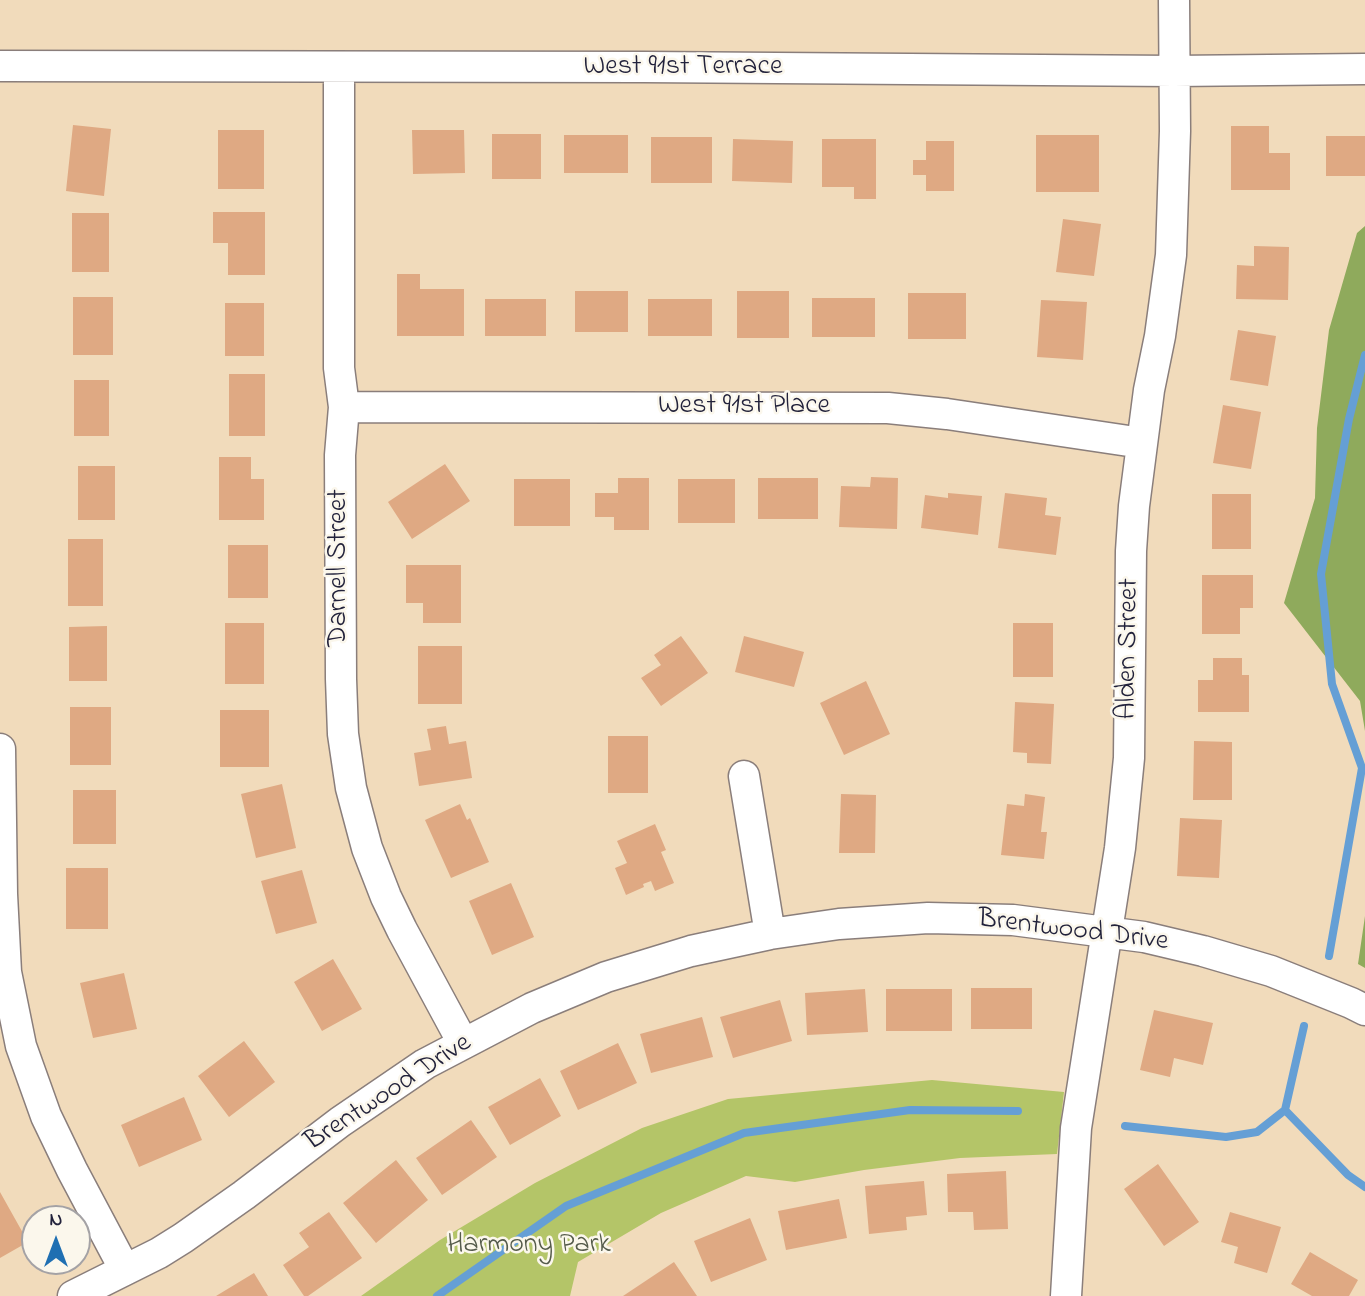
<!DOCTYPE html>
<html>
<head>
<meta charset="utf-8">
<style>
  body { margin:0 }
  #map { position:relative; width:1365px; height:1296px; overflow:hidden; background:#f1dbbb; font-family:"Indie Flower",sans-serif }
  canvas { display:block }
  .north { position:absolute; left:21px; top:1205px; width:70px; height:70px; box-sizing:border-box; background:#fbf7ec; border:2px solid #a4a2a5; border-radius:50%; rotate:0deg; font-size:19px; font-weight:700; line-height:28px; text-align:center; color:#22223b }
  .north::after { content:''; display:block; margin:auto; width:24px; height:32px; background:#1f6fb2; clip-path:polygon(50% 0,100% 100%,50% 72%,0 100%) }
</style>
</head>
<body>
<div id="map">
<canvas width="1365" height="1296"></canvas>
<div class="north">N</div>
</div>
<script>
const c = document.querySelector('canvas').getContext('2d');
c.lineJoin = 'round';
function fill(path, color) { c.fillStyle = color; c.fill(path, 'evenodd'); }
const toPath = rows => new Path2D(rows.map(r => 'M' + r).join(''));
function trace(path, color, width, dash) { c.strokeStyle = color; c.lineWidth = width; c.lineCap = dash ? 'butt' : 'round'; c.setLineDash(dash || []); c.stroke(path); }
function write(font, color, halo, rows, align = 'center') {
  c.font = font + ' "Indie Flower",sans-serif'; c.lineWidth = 5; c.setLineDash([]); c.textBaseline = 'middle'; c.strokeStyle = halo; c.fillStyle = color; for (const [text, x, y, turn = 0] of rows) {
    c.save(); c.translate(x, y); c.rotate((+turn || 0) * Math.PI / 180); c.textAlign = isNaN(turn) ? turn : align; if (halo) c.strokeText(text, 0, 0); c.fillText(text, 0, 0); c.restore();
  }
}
const green = toPath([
  [932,1080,1064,1092,1057,1154,960,1158,864,1170,795,1182,746,1176,661,1213,578,1262,570,1296,361,1296,440,1240,535,1183,642,1128,728,1099]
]);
const forest = toPath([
  [1365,226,1365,731,1360,701,1284,603,1315,498,1317,428,1329,330,1357,233],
  [1365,916,1365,968,1358,964]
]);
const stream = toPath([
  [1329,956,1362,768,1332,684,1321,574,1349,419,1365,355],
  [1285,1110,1348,1175,1365,1187],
  [1125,1126,1226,1137,1257,1132,1285,1110,1304,1026],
  [437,1296,566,1206,744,1133,910,1110,1018,1111]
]);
const building = toPath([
  [73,125,111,129,104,196,66,191],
  [1231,126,1269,126,1269,153,1290,153,1290,190,1231,190],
  [218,130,264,130,264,189,218,189],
  [412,130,464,130,465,173,413,174],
  [492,134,541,134,541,179,492,179],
  [564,135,628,135,628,173,564,173],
  [1036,135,1099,135,1099,192,1036,192],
  [1326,136,1365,136,1365,176,1326,176],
  [651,137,712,137,712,183,651,183],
  [733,139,793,141,792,183,732,181],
  [822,139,876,139,876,199,854,199,854,187,822,187],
  [926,141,954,141,954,191,926,191,926,175,913,175,913,160,926,160],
  [213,212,265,212,265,275,228,275,228,243,213,243],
  [72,213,109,213,109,272,72,272],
  [1063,219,1101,224,1094,276,1056,272],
  [1254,246,1289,247,1288,300,1236,299,1237,265,1254,266],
  [397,274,420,274,420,289,464,289,464,336,397,336],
  [575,291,628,291,628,332,575,332],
  [737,291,789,291,789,338,737,338],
  [908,293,966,293,966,339,908,339],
  [73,297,113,297,113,355,73,355],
  [812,298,875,298,875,337,812,337],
  [485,299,546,299,546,336,485,336],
  [648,299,712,299,712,336,648,336],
  [1041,300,1087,302,1083,360,1037,357],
  [225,303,264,303,264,356,225,356],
  [1238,330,1276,336,1268,386,1230,380],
  [229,374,265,374,265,436,229,436],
  [74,380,109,380,109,436,74,436],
  [1223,405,1261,412,1251,469,1213,463],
  [219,457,251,457,251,479,264,479,264,520,219,520],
  [445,464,470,501,412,539,388,502],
  [78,466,115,466,115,520,78,520],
  [871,477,898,478,897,529,839,527,841,486,870,487],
  [618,478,649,478,649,530,614,530,614,517,595,517,595,493,618,493],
  [758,478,818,478,818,519,758,519],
  [514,479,570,479,570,526,514,526],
  [678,479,735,479,735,523,678,523],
  [948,493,982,496,978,535,921,528,925,495,948,498],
  [1005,493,1047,498,1045,515,1061,517,1056,555,998,548],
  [1212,494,1251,494,1251,549,1212,549],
  [68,539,103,539,103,606,68,606],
  [228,545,268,545,268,598,228,598],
  [406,565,461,565,461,623,423,623,423,603,406,603],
  [1202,575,1253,575,1253,608,1240,608,1240,634,1202,634],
  [225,623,264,623,264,684,225,684],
  [1013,623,1053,623,1053,677,1013,677],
  [107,626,107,681,69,681,69,627],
  [681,636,708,673,661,706,641,678,661,665,654,655],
  [744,636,804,652,794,687,735,672],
  [418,646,462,646,462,704,418,704],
  [1213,658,1242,658,1242,675,1249,675,1249,712,1198,712,1198,680,1213,680],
  [866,681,890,734,844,755,820,703],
  [1015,702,1054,704,1051,764,1027,763,1027,753,1013,752],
  [70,707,111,707,111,765,70,765],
  [220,710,269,710,269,767,220,767],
  [446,726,449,744,466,741,472,778,419,786,414,753,431,750,427,729],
  [608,736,648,736,648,793,608,793],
  [1194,741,1232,742,1232,800,1193,800],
  [282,784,296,848,256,858,241,794],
  [73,790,116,790,116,844,73,844],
  [841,794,876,795,875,853,839,853],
  [1025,794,1045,797,1041,832,1047,832,1044,859,1001,855,1007,804,1024,806],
  [460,804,467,820,470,818,489,862,451,878,425,820],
  [1180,818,1222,820,1219,878,1177,876],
  [655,824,666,850,661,852,674,883,655,891,651,881,643,884,644,887,626,895,615,868,627,863,617,841],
  [66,868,108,868,108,929,66,929],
  [302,870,317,923,276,934,261,881],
  [511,883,534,937,492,955,469,901],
  [333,959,362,1009,322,1031,294,982],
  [124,973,137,1029,93,1038,80,983],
  [971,988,1032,988,1032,1029,971,1029],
  [865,989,868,1032,807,1035,805,993],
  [886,989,952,989,952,1031,886,1031],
  [780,1000,792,1041,733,1058,720,1017],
  [1154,1010,1213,1023,1203,1065,1174,1058,1170,1077,1140,1070],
  [702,1017,713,1057,651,1073,640,1034],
  [244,1041,275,1082,229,1117,198,1076],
  [618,1043,637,1083,578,1110,560,1071],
  [540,1078,561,1116,510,1145,488,1107],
  [184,1097,202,1140,139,1167,121,1125],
  [471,1120,497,1157,442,1195,416,1158],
  [396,1160,428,1200,376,1243,343,1203],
  [1158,1164,1199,1222,1164,1246,1124,1189],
  [1006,1171,1008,1229,974,1230,973,1212,948,1212,947,1174],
  [924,1181,927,1215,906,1217,907,1230,869,1234,865,1186],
  [0,1192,28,1242,0,1258],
  [839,1199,847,1238,786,1250,778,1211],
  [329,1212,362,1258,308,1296,304,1296,283,1265,309,1247,299,1233],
  [1230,1212,1281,1227,1267,1273,1234,1263,1238,1247,1221,1242],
  [750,1218,767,1260,711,1282,694,1241],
  [1310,1252,1358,1280,1349,1296,1312,1296,1291,1284],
  [674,1262,697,1296,623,1296],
  [254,1273,268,1296,216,1296]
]);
const minor = toPath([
  [0,66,644,67,1174,71,1365,69],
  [339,67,339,368,344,407,340,455,341,679,343,734,351,788,367,848,386,897,402,930,463,1043],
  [344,407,888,408,947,414,1142,443],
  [0,749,2,894,6,972,21,1046,46,1116,72,1170,125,1270],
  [744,776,770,934],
  [73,1296,159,1253,183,1238,244,1195,340,1122,425,1064,532,1008,606,977,691,951,770,934,839,924,928,918,1013,920,1144,937,1203,951,1271,971,1351,1003,1365,1010],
  [1066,1296,1076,1128,1120,848,1129,758,1131,551,1134,506,1149,390,1160,336,1171,255,1175,131,1174,0]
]);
const streetNames = [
  ["West 91st Terrace",683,68],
  ["West 91st Place",744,407],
  ["Darnell Street",340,568,-90],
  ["Alden Street",1130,649,-89],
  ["Brentwood Drive",1073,932,7],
  ["Brentwood Drive",389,1094,-33]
];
const parkNames = [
  ["Harmony Park",529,1246]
];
fill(green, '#b4c568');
fill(forest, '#8faa5c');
trace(stream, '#659fd5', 8);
fill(building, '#dfa983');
trace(minor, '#8a7e7b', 33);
trace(minor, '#fff', 30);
write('28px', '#22223b', '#fbf7ec', streetNames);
write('28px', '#555b4b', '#fbf7ec', parkNames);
</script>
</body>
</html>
